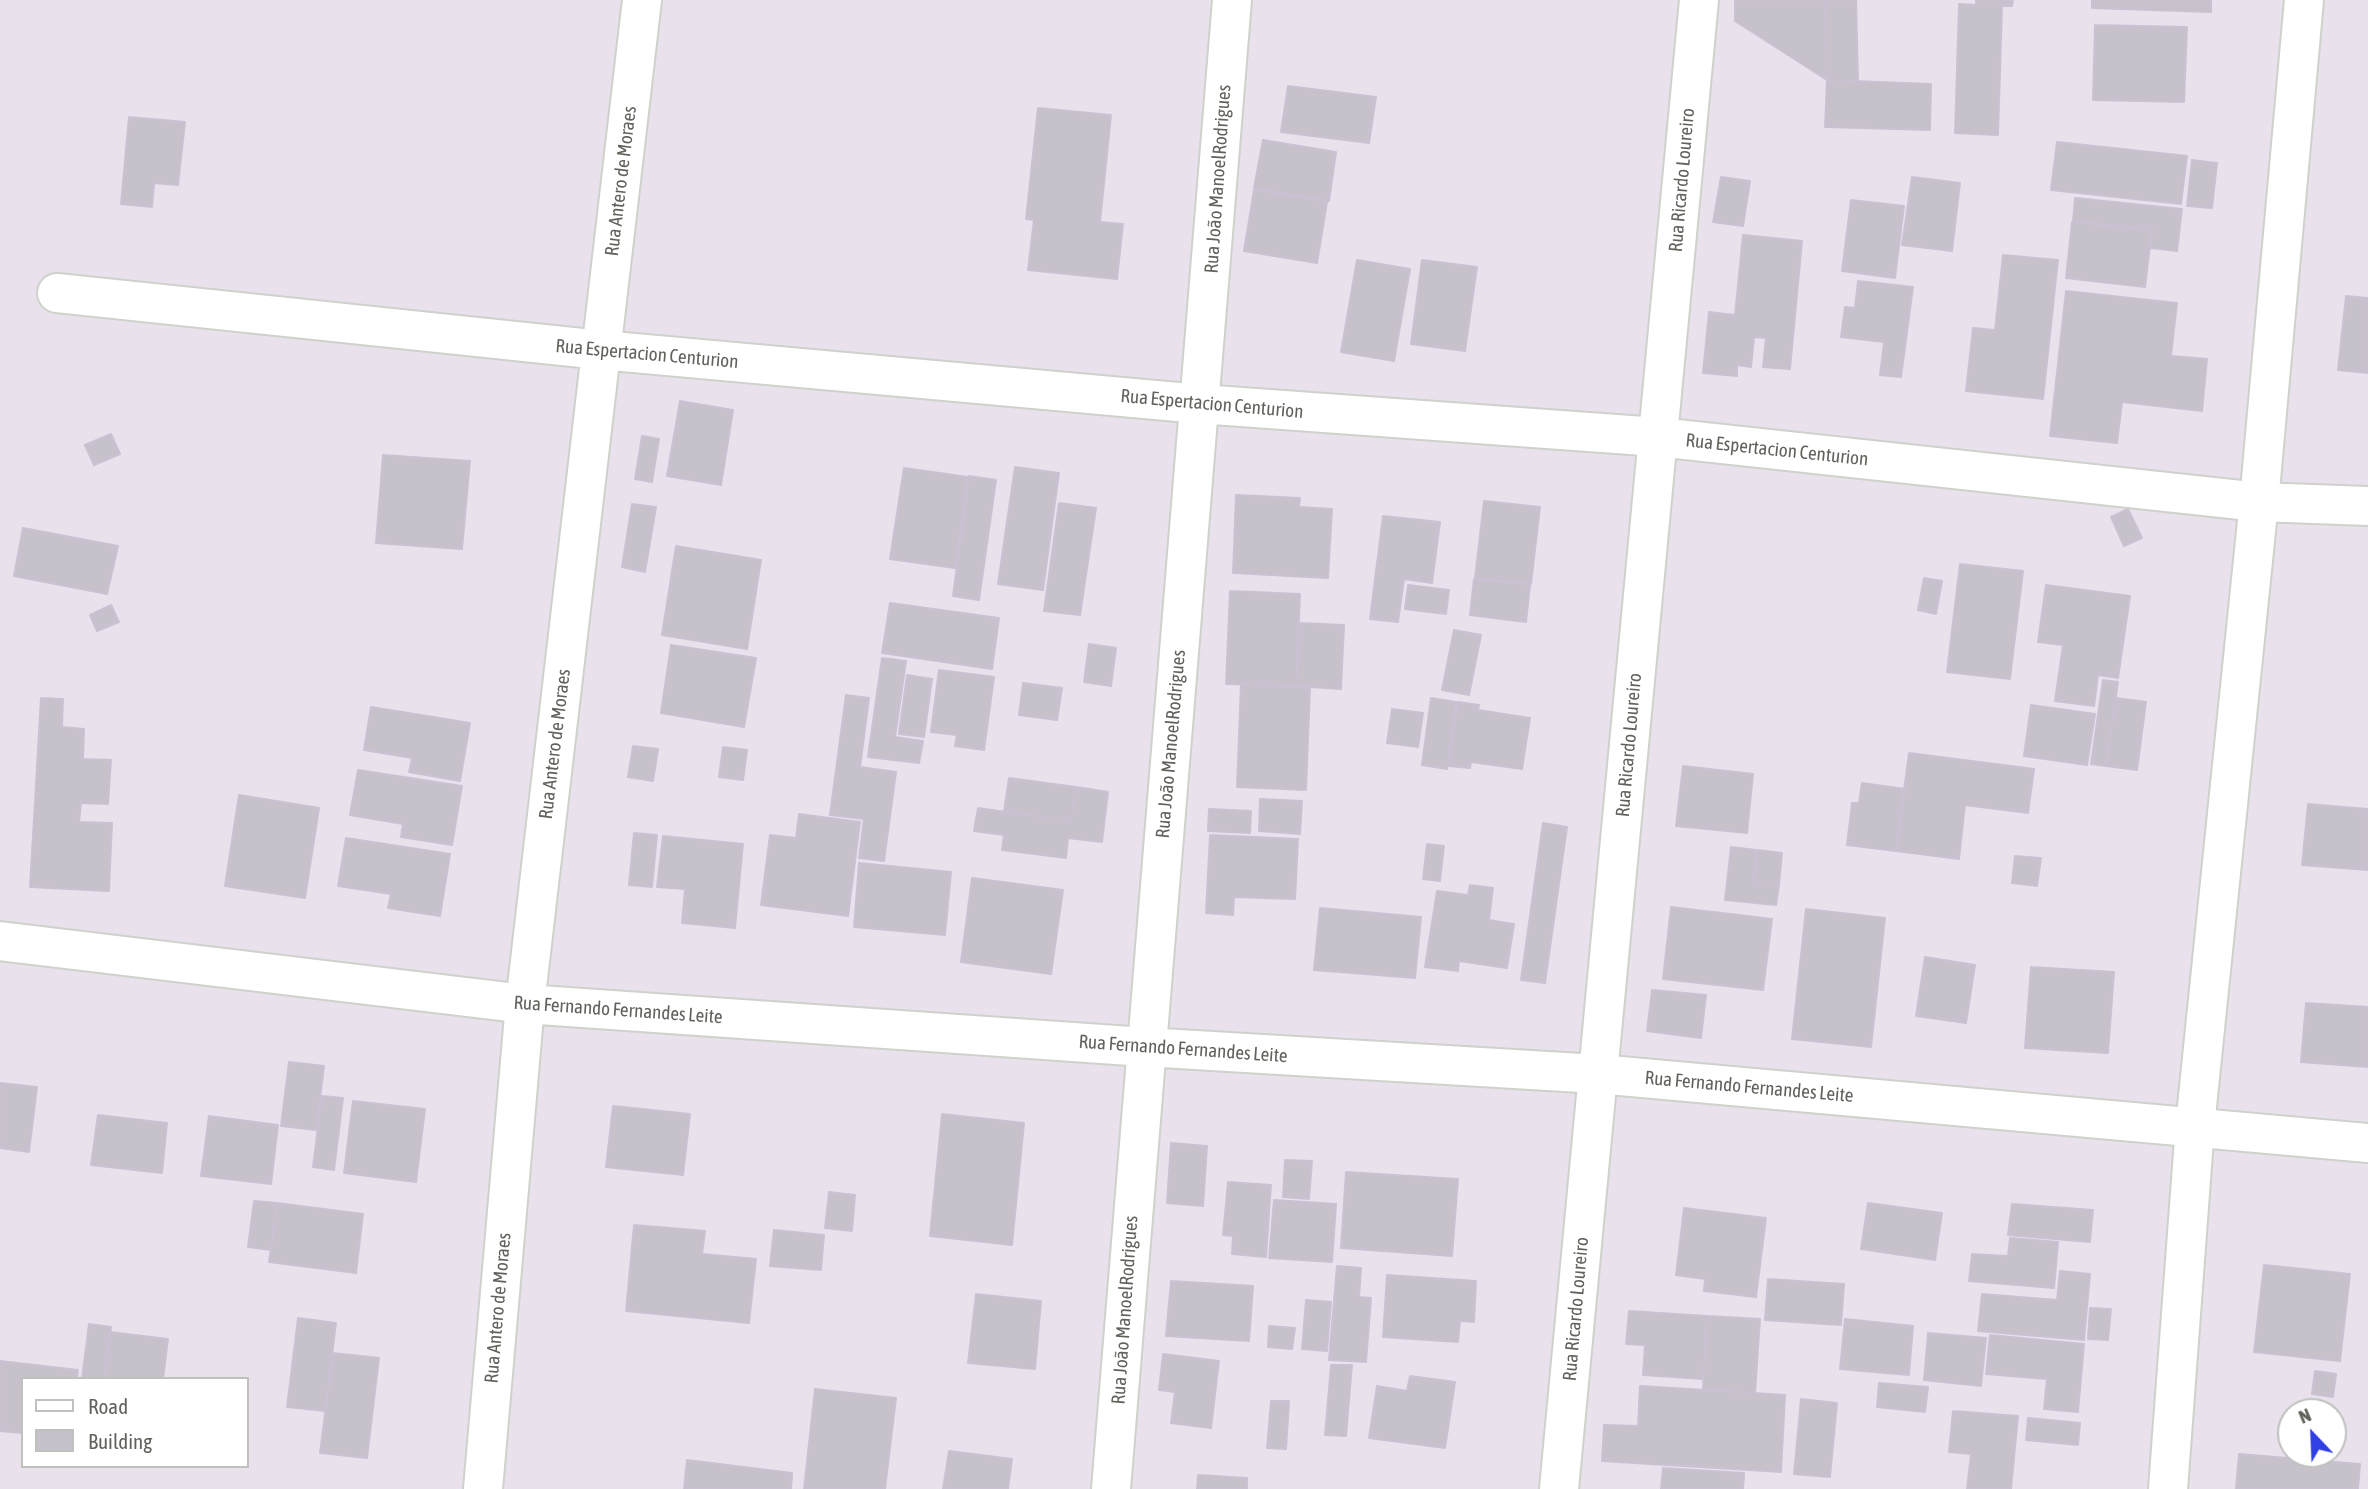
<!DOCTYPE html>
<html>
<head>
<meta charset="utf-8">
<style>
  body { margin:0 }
  #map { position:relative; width:2368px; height:1489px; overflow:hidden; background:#e9e2ed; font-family:"Asap Condensed",sans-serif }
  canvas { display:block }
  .legend { position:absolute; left:21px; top:1377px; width:228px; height:91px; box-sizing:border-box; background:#fff; border:2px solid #bfc1bd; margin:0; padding:9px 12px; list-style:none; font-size:21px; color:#60635b }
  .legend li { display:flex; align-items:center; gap:14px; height:35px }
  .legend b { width:35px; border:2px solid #bfc1bd }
  .north { position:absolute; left:2277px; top:1398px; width:70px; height:70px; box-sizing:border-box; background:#fff; border:2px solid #bfc1bd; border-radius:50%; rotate:337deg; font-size:19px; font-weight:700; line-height:28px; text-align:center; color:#60635b }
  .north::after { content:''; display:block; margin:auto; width:24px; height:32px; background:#3140e5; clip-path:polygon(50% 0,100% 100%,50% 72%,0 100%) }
</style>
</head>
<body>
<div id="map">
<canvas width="2368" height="1489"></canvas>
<ul class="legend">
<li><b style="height:9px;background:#fff"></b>Road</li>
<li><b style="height:19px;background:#c6c1cb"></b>Building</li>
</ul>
<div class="north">N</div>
</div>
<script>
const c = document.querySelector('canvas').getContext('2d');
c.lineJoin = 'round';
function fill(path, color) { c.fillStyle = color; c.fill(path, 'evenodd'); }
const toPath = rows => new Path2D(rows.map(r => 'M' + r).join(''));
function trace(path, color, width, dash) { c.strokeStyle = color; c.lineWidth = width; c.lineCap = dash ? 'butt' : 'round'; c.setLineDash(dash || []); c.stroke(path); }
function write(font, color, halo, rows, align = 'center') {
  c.font = font + ' "Asap Condensed",sans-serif'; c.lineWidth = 5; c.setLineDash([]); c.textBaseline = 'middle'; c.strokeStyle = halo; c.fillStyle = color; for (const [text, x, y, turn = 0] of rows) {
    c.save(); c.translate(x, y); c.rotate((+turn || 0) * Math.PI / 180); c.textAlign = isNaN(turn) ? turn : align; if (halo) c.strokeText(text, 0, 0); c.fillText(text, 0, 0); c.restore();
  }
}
const building = toPath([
  [1735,0,1825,0,1827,80,1735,21,1735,0],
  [1825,0,1856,0,1858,81,1827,80,1825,0],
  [1976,0,2013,0,2012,6,2002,6,1998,135,1955,133,1959,4,1976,5,1976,0],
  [2092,0,2211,0,2211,12,2092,8,2092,0],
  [2095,25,2187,27,2184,102,2093,100,2095,25],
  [1827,80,1931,84,1930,130,1825,127,1827,80],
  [1288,86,1376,97,1369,143,1281,132,1288,86],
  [1038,108,1111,115,1100,222,1123,224,1117,279,1028,270,1034,220,1026,219,1038,108],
  [129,117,185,122,178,185,154,183,152,207,121,204,129,117],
  [1263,140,1336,152,1329,201,1254,188,1263,140],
  [2057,142,2187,156,2181,204,2051,190,2057,142],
  [2192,160,2217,163,2212,208,2187,206,2192,160],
  [1721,177,1750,181,1743,226,1713,222,1721,177],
  [1912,177,1960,183,1952,251,1902,245,1912,177],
  [1254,190,1327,202,1317,263,1244,251,1254,190],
  [2075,198,2182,209,2177,251,2150,248,2153,230,2073,221,2075,198],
  [1851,200,1904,206,1895,278,1842,271,1851,200],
  [2072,222,2152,230,2145,287,2066,278,2072,222],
  [1743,235,1802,241,1790,369,1763,367,1766,338,1754,337,1751,367,1737,365,1737,376,1703,373,1709,312,1735,315,1743,235],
  [2003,255,2058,260,2043,399,1966,391,1973,328,1995,330,2003,255],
  [1357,260,1410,269,1394,361,1341,352,1357,260],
  [1422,260,1477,267,1465,351,1411,344,1422,260],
  [1858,281,1913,287,1901,377,1880,375,1884,342,1841,337,1845,307,1855,308,1858,281],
  [2066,291,2177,303,2171,356,2207,359,2202,411,2122,402,2117,443,2050,436,2066,291],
  [2346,296,2368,298,2368,373,2338,370,2346,296],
  [680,401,733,410,721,485,667,476,680,401],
  [111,434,120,454,94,465,85,445,111,434],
  [642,436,659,439,652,482,635,479,642,436],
  [383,455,470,461,462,549,376,543,383,455],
  [1015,467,1059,473,1043,590,998,584,1015,467],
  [904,468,968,477,955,568,890,559,904,468],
  [969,476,996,480,979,600,953,596,969,476],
  [1236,495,1300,498,1299,507,1332,509,1328,578,1233,573,1236,495],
  [1484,501,1540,507,1531,584,1475,578,1484,501],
  [1059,503,1096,508,1080,615,1044,611,1059,503],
  [632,504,656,507,645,572,622,567,632,504],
  [2128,509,2142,538,2124,546,2111,517,2128,509],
  [1383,516,1440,522,1432,583,1404,579,1398,622,1370,619,1383,516],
  [23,528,118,546,107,594,14,576,23,528],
  [676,546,761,560,747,649,662,635,676,546],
  [1960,564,2023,571,2010,679,1947,672,1960,564],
  [1924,578,1942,581,1936,614,1918,610,1924,578],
  [1474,579,1530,585,1526,622,1470,615,1474,579],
  [1408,585,1449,590,1446,614,1405,609,1408,585],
  [2046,585,2130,596,2118,678,2098,675,2094,706,2055,701,2063,645,2038,642,2046,585],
  [1230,591,1300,594,1296,686,1226,684,1230,591],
  [890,603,999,618,992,669,882,653,890,603],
  [111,605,119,622,97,631,90,615,111,605],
  [1299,623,1344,625,1341,689,1296,686,1299,623],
  [1454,630,1481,635,1469,695,1442,690,1454,630],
  [1089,644,1116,648,1111,686,1084,682,1089,644],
  [671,645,756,658,744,727,661,713,671,645],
  [882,658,906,661,895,737,923,741,919,763,868,757,882,658],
  [939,670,994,677,984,750,955,746,957,735,931,732,939,670],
  [907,675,932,679,924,737,899,734,907,675],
  [2103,680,2118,682,2106,766,2091,764,2103,680],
  [1023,683,1062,688,1057,720,1019,715,1023,683],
  [1241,684,1310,688,1306,790,1237,787,1241,684],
  [846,695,869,698,860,767,896,772,884,861,859,858,864,819,830,815,846,695],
  [41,698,63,699,62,727,84,729,83,759,111,760,108,804,81,803,79,822,112,823,109,891,30,887,41,698],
  [1431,698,1456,702,1447,769,1422,765,1431,698],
  [2116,698,2146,702,2137,770,2106,766,2116,698],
  [1458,702,1479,705,1478,710,1530,718,1522,769,1471,762,1470,768,1449,766,1458,702],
  [2031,705,2095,714,2087,765,2024,756,2031,705],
  [371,707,470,723,460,781,409,772,412,758,364,750,371,707],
  [1392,709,1423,713,1418,747,1387,743,1392,709],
  [633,746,658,749,653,781,628,777,633,746],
  [723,747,747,750,743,780,719,777,723,747],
  [1909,753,2034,769,2028,813,1965,805,1959,859,1896,851,1909,753],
  [1683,766,1753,774,1747,833,1676,826,1683,766],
  [358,770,462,786,452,845,401,837,403,824,350,815,358,770],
  [1009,778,1076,787,1071,821,1004,812,1009,778],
  [1862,783,1905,789,1896,851,1847,845,1852,803,1859,803,1862,783],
  [1076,787,1108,792,1102,842,1068,838,1066,858,1002,850,1004,835,974,831,978,808,1071,821,1076,787],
  [239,795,319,808,305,898,225,886,239,795],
  [1260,799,1302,801,1300,834,1259,831,1260,799],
  [2308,804,2368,809,2368,870,2302,865,2308,804],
  [1209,809,1251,811,1250,833,1208,831,1209,809],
  [799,814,860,822,848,916,761,905,770,835,796,838,799,814],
  [1543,823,1567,827,1545,983,1521,980,1543,823],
  [634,833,657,835,652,887,629,885,634,833],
  [1210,835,1298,839,1295,899,1234,897,1233,915,1206,913,1210,835],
  [663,836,743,844,735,928,682,923,685,889,657,887,663,836],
  [346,838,450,854,440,916,388,908,391,894,338,886,346,838],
  [1427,844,1444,846,1440,881,1423,879,1427,844],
  [1731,847,1756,850,1753,883,1779,885,1776,905,1725,900,1731,847],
  [1758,850,1782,853,1779,885,1754,883,1758,850],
  [2015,856,2041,858,2037,886,2012,883,2015,856],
  [859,863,951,872,945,935,854,927,859,863],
  [972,878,1063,890,1051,974,961,962,972,878],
  [1470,885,1493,888,1489,920,1514,924,1507,968,1459,961,1458,971,1425,967,1437,891,1468,895,1470,885],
  [1671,907,1772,919,1763,990,1663,979,1671,907],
  [1320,908,1421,917,1415,978,1314,970,1320,908],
  [1806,909,1885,918,1871,1047,1792,1039,1806,909],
  [1925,957,1975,965,1966,1023,1916,1016,1925,957],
  [2031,967,2114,972,2108,1053,2025,1048,2031,967],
  [1652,990,1706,995,1701,1038,1647,1031,1652,990],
  [2306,1003,2368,1007,2368,1067,2301,1062,2306,1003],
  [289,1062,324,1066,316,1130,281,1126,289,1062],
  [0,1083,37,1087,29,1152,0,1148,0,1083],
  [322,1096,343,1098,334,1170,313,1167,322,1096],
  [353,1101,425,1109,416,1182,344,1173,353,1101],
  [613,1106,690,1114,683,1175,606,1167,613,1106],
  [942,1114,1024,1123,1012,1245,930,1236,942,1114],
  [98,1115,167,1123,162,1173,91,1165,98,1115],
  [209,1116,278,1125,271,1184,201,1176,209,1116],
  [1171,1143,1207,1146,1203,1206,1167,1203,1171,1143],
  [1285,1160,1312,1161,1309,1199,1283,1197,1285,1160],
  [1346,1172,1458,1179,1452,1256,1341,1248,1346,1172],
  [1228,1182,1271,1185,1266,1257,1232,1254,1233,1236,1223,1235,1228,1182],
  [829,1192,855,1195,852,1231,825,1228,829,1192],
  [1274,1200,1336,1204,1332,1262,1269,1258,1274,1200],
  [254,1201,277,1203,271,1250,248,1247,254,1201],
  [277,1203,363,1214,356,1273,269,1262,277,1203],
  [1868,1203,1942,1213,1935,1260,1861,1249,1868,1203],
  [2012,1204,2093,1210,2090,1242,2008,1235,2012,1204],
  [1684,1208,1766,1218,1756,1297,1704,1291,1705,1279,1676,1275,1684,1208],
  [634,1225,705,1231,702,1254,756,1259,749,1323,626,1311,634,1225],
  [774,1230,824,1235,821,1270,770,1266,774,1230],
  [2010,1238,2058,1242,2054,1288,1969,1281,1972,1254,2008,1256,2010,1238],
  [2264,1265,2350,1274,2340,1361,2254,1352,2264,1265],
  [1337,1266,1361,1268,1359,1297,1371,1298,1366,1362,1329,1360,1337,1266],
  [2060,1271,2090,1274,2084,1340,1978,1331,1982,1294,2057,1300,2060,1271],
  [1387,1275,1476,1281,1474,1322,1460,1321,1458,1342,1383,1337,1387,1275],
  [1768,1279,1844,1284,1841,1325,1765,1320,1768,1279],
  [1171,1281,1253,1286,1249,1341,1166,1336,1171,1281],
  [976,1294,1041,1301,1035,1369,968,1363,976,1294],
  [1306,1300,1331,1302,1327,1351,1302,1349,1306,1300],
  [2090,1308,2111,1309,2108,1340,2088,1339,2090,1308],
  [1629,1311,1707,1316,1703,1379,1643,1375,1645,1345,1626,1344,1629,1311],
  [1707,1316,1760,1319,1755,1393,1703,1389,1707,1316],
  [298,1318,336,1323,325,1411,287,1407,298,1318],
  [1845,1319,1913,1326,1909,1375,1840,1369,1845,1319],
  [89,1324,111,1327,104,1379,82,1379,89,1324],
  [1269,1326,1295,1328,1292,1349,1268,1347,1269,1326],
  [110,1332,168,1339,163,1379,104,1379,110,1332],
  [1928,1333,1986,1338,1981,1386,1924,1380,1928,1333],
  [1990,1335,2084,1344,2078,1412,2044,1409,2047,1379,1986,1374,1990,1335],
  [333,1353,379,1358,367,1458,320,1453,333,1353],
  [1163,1354,1219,1361,1211,1428,1171,1423,1175,1392,1159,1390,1163,1354],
  [0,1361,78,1370,77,1379,23,1379,23,1433,0,1431,0,1361],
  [1331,1365,1352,1365,1346,1436,1325,1435,1331,1365],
  [2315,1371,2336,1374,2333,1397,2312,1394,2315,1371],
  [1410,1376,1455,1382,1445,1448,1369,1438,1377,1386,1407,1391,1410,1376],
  [1879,1383,1928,1387,1925,1412,1877,1407,1879,1383],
  [1640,1386,1785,1395,1781,1472,1602,1461,1604,1425,1638,1426,1640,1386],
  [815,1389,896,1398,885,1489,804,1489,815,1389],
  [1801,1399,1837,1403,1830,1477,1794,1474,1801,1399],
  [1271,1401,1289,1401,1286,1449,1267,1448,1271,1401],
  [1953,1411,2018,1416,2011,1489,1967,1489,1971,1454,1949,1452,1953,1411],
  [2028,1418,2080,1423,2078,1445,2026,1440,2028,1418],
  [949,1451,1012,1459,1008,1489,943,1489,949,1451],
  [2239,1454,2360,1464,2358,1489,2236,1489,2239,1454],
  [687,1460,792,1473,791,1489,684,1489,687,1460],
  [1663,1468,1744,1473,1743,1489,1661,1489,1663,1468],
  [1198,1475,1247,1478,1247,1489,1197,1489,1198,1475]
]);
const minor = toPath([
  [57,293,601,350,1200,404,1658,437,2259,502,2368,506],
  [0,941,525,1004,1145,1047,1598,1074,2368,1143],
  [483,1489,525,1004,642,0],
  [1111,1489,1232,0],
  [1559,1489,1699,0],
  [2168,1489,2195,1126,2259,502,2304,0]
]);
const streetNames = [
  ["Rua João ManoelRodrigues",1218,179,-86],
  ["Rua Ricardo Loureiro",1682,180,-85],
  ["Rua Antero de Moraes",621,181,-83],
  ["Rua Espertacion Centurion",647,354,5],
  ["Rua Espertacion Centurion",1212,404,5],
  ["Rua Espertacion Centurion",1777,450,6],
  ["Rua Antero de Moraes",555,744,-83],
  ["Rua João ManoelRodrigues",1171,744,-85],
  ["Rua Ricardo Loureiro",1629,745,-85],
  ["Rua Fernando Fernandes Leite",618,1010,4],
  ["Rua Fernando Fernandes Leite",1183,1049,4],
  ["Rua Fernando Fernandes Leite",1749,1087,5],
  ["Rua Antero de Moraes",498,1308,-85],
  ["Rua Ricardo Loureiro",1576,1309,-85],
  ["Rua João ManoelRodrigues",1125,1310,-86]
];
fill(building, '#c6c1cb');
trace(building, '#cac1d2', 2);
trace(minor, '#ced2cb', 42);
trace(minor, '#fff', 38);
write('19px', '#60635b', '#fff', streetNames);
</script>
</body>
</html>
